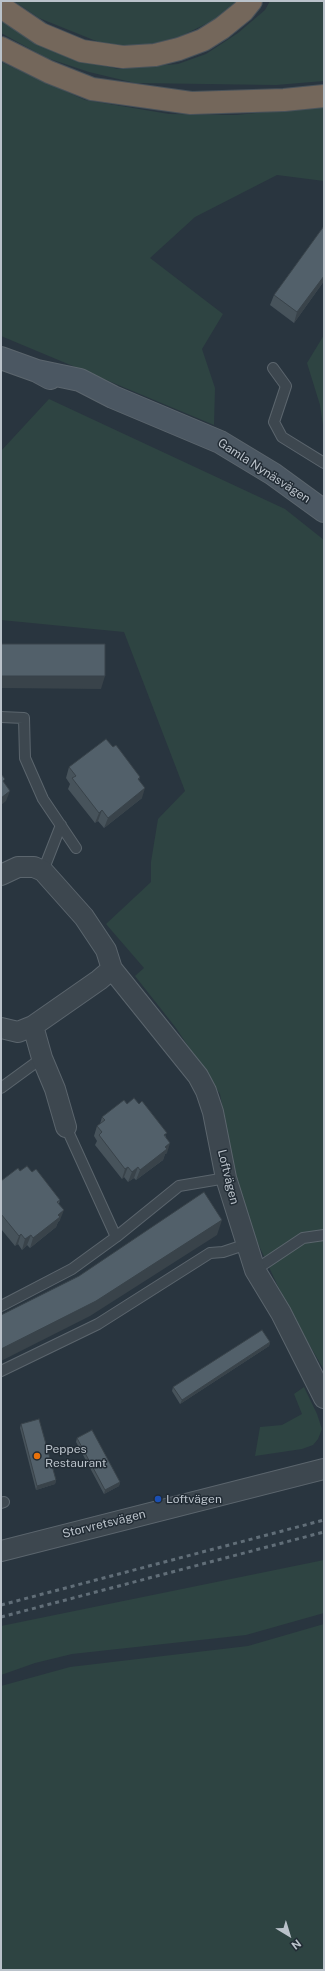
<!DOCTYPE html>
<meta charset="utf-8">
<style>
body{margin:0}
#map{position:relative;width:325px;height:1971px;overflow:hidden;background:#29353f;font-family:"Public Sans",sans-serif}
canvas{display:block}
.frame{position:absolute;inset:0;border:2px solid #bac2ca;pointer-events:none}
.north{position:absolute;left:269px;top:1915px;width:40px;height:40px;-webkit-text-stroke:3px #222c35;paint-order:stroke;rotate:142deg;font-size:11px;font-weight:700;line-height:16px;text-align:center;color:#bac2ca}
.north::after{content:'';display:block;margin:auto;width:14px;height:18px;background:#bac2ca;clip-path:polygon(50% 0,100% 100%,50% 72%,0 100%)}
</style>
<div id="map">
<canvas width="325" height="1971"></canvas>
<div class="frame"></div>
<div class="north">N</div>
</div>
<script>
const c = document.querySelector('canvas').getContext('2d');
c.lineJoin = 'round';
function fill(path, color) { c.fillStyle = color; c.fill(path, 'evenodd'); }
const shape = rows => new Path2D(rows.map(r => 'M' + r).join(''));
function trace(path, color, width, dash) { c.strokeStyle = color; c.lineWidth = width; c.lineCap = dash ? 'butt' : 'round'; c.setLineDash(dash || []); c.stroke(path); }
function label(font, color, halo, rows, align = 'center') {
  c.font = font + ' "Public Sans",sans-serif'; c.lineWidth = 3; c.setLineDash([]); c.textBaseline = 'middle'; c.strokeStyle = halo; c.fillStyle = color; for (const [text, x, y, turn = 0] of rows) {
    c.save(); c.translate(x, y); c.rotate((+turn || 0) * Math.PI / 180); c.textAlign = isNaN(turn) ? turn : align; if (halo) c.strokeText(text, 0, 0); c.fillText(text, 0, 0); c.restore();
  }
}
fill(shape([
 [14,1,237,1,216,19,181,36,143,46,106,45,39,18],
 [270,1,324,1,324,81,276,85,135,83,89,72,47,58,1,33,1,20,12,27,84,61,118,69,178,64,206,54,238,33,265,10],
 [1,62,85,100,169,114,236,115,324,106,324,181,277,175,195,217,150,258,223,314,202,349,215,388,214,425,1,336],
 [324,335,324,432,320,405,307,363],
 [49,399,285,509,324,540,324,1370,289,1310,247,1220,230,1150,220,1094,176,1028,135,976,144,968,106,924,151,882,151,862,158,819,185,791,124,632,1,620,1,451],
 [304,1387,317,1414,322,1429,318,1439,313,1445,302,1449,255,1456,260,1427,282,1425,302,1414,294,1394],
 [324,1560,324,1613,246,1635,72,1654,35,1663,1,1675,1,1626],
 [324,1624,324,1970,1,1970,1,1686,70,1667,248,1646]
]), '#2e4442');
const lane = shape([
 [273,368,286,386,274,422,282,437,324,463],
 [1,717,24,718,25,758,43,799,76,848],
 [43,871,61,825],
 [1,1088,42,1058],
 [116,1237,179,1186,226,1178],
 [255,1270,303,1238,324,1235],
 [1,1306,72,1269,116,1237,66,1127],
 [1,1371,98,1324,210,1253,223,1252,247,1244],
 [1,1503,4,1502]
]);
const street = shape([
 [1,875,18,867,34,867,43,871,84,917,106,950,112,969],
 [1,1028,18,1032,33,1026],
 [66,1127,55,1089,42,1058,33,1026,99,980,112,969,198,1076,206,1091,213,1112,226,1178,255,1270,281,1313,324,1398],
 [1,1551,324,1469]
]);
const secondary = shape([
 [1,358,37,371,50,378],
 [37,371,80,380,113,397,220,442,273,474,324,511]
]);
const highway = shape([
 [1,7,41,34,82,51,123,57,155,55,179,49,203,40,222,28,243,11,251,1],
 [1,48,49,72,92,89,191,103,284,100,324,96]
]);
trace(lane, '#5b656d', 12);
trace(street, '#5b656d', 22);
trace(secondary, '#5b656d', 24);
trace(highway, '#48525a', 24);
trace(lane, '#3d474f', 10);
trace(street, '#3d474f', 20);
trace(secondary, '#4b5762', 22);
trace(highway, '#74675b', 22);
trace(shape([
 [1,1605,324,1520],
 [1,1617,324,1532]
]), '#616e78', 3, [4, 4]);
fill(shape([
 [324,226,324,281,294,323,270,305,274,295],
 [113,747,140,777,139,780,142,798,104,828,98,821,95,823,68,789,70,784,66,778,69,767],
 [127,1104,166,1136,167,1153,165,1154,163,1160,136,1180,134,1178,128,1182,124,1177,122,1179,95,1145,97,1141,94,1136,97,1126,100,1124,102,1117],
 [20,1171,32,1172,60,1200,59,1204,60,1220,58,1222,56,1227,30,1248,27,1245,22,1250,18,1244,15,1246,1,1229,1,1181],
 [270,1342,269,1346,180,1404,172,1391,173,1387],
 [21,1424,56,1480,55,1484,36,1490,20,1428],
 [77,1438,120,1482,119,1486,104,1494,76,1442]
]), '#47535b');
fill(shape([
 [324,276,324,281,294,323,297,312],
 [1,676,105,676,101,689,1,688],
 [145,788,142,798,104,828,108,818],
 [10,791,6,801,1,805,1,798],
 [102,810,98,821,95,823,99,813],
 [170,1143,167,1153,165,1154,163,1160,136,1180,140,1170,165,1147],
 [128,1167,124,1177,122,1179,125,1169],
 [138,1167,134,1178,128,1182,132,1172],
 [64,1210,60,1220,58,1222,56,1227,30,1248,33,1238,58,1215],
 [222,1220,217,1235,90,1316,1,1361,1,1349],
 [21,1234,18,1244,15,1246,19,1236],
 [31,1235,27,1245,22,1250,25,1239],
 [270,1342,269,1346,180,1404,182,1400],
 [56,1480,55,1484,36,1490,37,1486],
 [120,1482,119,1486,104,1494,105,1490]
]), '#39434a');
const building = shape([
 [324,226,324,276,297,312,274,295,324,226],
 [1,644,105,644,105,676,1,676,1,644],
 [106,739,113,747,116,745,140,777,138,779,145,788,108,818,102,810,99,813,72,778,76,776,69,767,106,739],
 [1,774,5,779,3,781,10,791,1,798,1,774],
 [134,1098,139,1104,142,1101,167,1133,164,1135,170,1143,165,1147,167,1149,140,1170,138,1167,132,1172,128,1167,125,1169,99,1135,102,1132,97,1126,105,1120,102,1117,124,1100,127,1104,134,1098],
 [27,1166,32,1172,36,1169,60,1200,57,1202,64,1210,58,1215,60,1217,33,1238,31,1235,25,1239,21,1234,19,1236,1,1214,1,1181,18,1168,20,1171,27,1166],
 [204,1192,222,1220,96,1301,1,1349,1,1315,79,1276,204,1192],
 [262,1330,270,1342,182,1400,173,1387,262,1330],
 [39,1419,56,1480,37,1486,21,1424,39,1419],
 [92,1430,120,1482,105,1490,77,1438,92,1430]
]);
fill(building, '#52606a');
trace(building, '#39434a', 1);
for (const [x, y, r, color] of [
 [37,1456,4,"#e8710a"],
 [158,1499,4,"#1a4fb4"]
]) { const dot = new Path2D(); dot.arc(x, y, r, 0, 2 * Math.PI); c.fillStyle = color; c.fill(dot); trace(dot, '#222c35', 1.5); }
label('12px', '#bac2ca', '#222c35', [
 ["Gamla Nynäsvägen",264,471,33],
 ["Loftvägen",228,1177,76],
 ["Storvretsvägen",104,1524,-14]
]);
label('12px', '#bac2ca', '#222c35', [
 ["Peppes",45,1449],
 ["Restaurant",45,1463],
 ["Loftvägen",166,1499]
], 'left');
</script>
